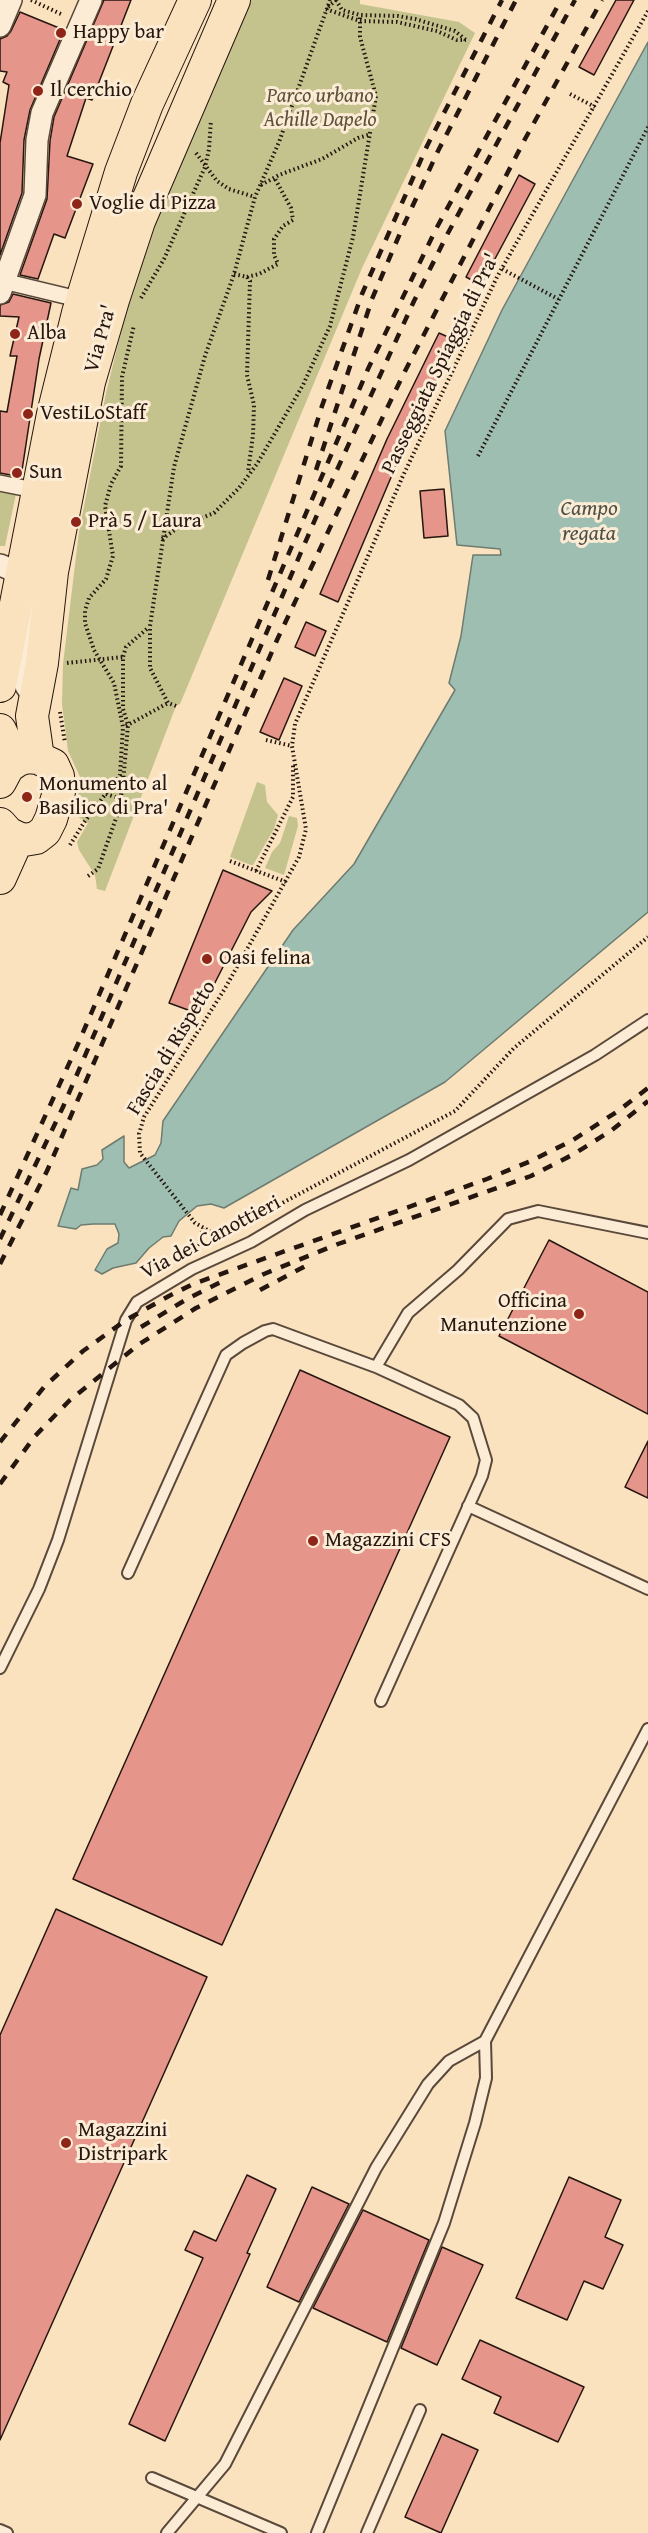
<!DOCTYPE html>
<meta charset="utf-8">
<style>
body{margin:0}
canvas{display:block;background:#fae2be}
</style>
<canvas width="648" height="2533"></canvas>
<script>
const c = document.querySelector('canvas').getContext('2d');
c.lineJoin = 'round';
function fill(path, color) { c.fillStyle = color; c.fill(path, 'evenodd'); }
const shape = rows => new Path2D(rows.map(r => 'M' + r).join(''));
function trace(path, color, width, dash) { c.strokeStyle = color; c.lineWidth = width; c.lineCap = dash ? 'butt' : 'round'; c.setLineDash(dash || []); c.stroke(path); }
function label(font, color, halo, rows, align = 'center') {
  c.font = font + ' "Gentium Book Plus",serif'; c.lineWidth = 6; c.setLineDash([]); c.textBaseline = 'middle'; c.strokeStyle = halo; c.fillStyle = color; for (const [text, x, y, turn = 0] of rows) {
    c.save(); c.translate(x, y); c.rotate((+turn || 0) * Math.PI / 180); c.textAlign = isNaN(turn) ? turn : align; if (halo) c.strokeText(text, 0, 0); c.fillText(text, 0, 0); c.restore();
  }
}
fill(shape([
 [250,0,360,0,360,4,459,22,475,33,362,268,180,704,176,706,105,891,97,889,95,875,79,850,77,842,88,823,75,815,81,779,68,751,62,704,63,664,79,532,106,393,128,304,161,197],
 [0,489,16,494,5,546,0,546],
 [257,782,265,785,267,802,278,815,274,829,253,865,251,865,230,857],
 [289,816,297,818,298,826,284,875,265,868,272,852,280,843]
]), '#c4c28d');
const water = shape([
 [648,42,648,912,445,1082,224,1208,211,1204,197,1206,179,1221,171,1236,163,1237,149,1248,136,1263,113,1268,102,1274,95,1270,107,1249,118,1243,119,1234,115,1224,93,1224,81,1225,76,1229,58,1226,71,1188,78,1190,82,1169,97,1165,103,1159,102,1150,124,1136,124,1162,129,1168,155,1155,161,1143,163,1121,293,930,354,864,455,690,449,683,461,636,473,555,501,555,500,549,457,545,445,431,502,310,648,42]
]);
fill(water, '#9ebeb1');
trace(water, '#6e7b70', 1.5);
const building = shape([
 [104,0,131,0,92,100,86,98,67,156,93,164,65,238,54,234,38,279,20,275,47,199,50,141,54,117,104,0],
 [616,0,634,0,594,75,579,67,616,0],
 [20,12,64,30,30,110,24,140,22,193,0,255,0,143,9,85,3,82,7,72,0,71,0,39,7,36,11,31,20,12],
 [519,175,535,184,481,285,466,277,519,175],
 [13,294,51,303,39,359,21,477,0,473,0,411,7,412,17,356,10,356,19,317,0,316,0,305,9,302,13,294],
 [439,333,455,340,415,424,415,421,338,602,320,594,387,439,439,333],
 [444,489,448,536,424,538,420,491,444,489],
 [306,622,326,631,315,656,295,647,306,622],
 [284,678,302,686,279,740,260,732,284,678],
 [223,870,272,891,251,912,199,1014,169,1003,223,870],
 [549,1240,648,1292,648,1414,499,1336,549,1240],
 [300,1370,450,1437,222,1945,73,1879,300,1370],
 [648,1441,648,1498,625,1487,648,1441],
 [56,1909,207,1977,0,2440,0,2035,56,1909],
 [247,2175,276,2189,247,2253,250,2254,165,2441,129,2424,203,2258,185,2250,194,2231,216,2241,247,2175],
 [569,2177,621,2200,605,2237,623,2245,603,2289,584,2281,567,2320,516,2298,569,2177],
 [312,2187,349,2204,299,2302,267,2287,312,2187],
 [363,2210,429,2240,387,2342,313,2308,363,2210],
 [442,2247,483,2265,437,2365,401,2348,442,2247],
 [480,2340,584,2387,558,2442,494,2413,501,2397,462,2379,480,2340],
 [442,2434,478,2450,441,2533,405,2517,442,2434]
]);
fill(building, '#e6958b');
trace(building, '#25160f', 1.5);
const service = shape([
 [376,1367,408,1313,458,1270,508,1219,538,1211,648,1233],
 [468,1506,648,1589],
 [128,1573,226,1355,243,1343,265,1331,273,1329,376,1367,459,1405,473,1418,486,1460,482,1476,381,1701],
 [0,1668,39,1589,58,1540,126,1320,137,1302,192,1269,251,1242,305,1210,409,1160,595,1055,648,1020],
 [152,2478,281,2533],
 [0,2530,7,2533],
 [167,2533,225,2464,376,2168,428,2084,449,2061,485,2041],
 [317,2533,444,2223,475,2123,486,2078,485,2041,648,1729],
 [367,2533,420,2410]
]);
const pedestrian = shape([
 [3,281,82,300],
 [0,483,39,491]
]);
const minor = shape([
 [0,26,11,0],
 [0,293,35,195,37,140,42,113,91,0],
 [0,565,10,569,20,579,29,607,31,614,24,677,26,686,33,696]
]);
const primary = shape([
 [0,686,53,414,78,313,121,172,147,104,195,0],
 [0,730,15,762],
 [38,758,32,716,42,663,52,572,89,382,113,300,139,221,234,0],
 [0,782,8,767,18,760,27,757,38,758,53,765,58,776,59,792,51,819,45,831,36,838,24,840,18,838,8,833,0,824],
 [0,878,18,838]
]);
trace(service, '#5a493b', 14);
trace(pedestrian, '#5a493b', 18);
trace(minor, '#5a493b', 24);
trace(primary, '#25160f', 34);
trace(shape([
 [31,0,63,15],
 [336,0,326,9,360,21,397,22,437,31,457,40,466,40],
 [336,0,342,10,360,15,398,16,415,19,455,31,466,40],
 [648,11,497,277,402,478,295,724,292,746,306,829,299,857,224,990,144,1117,139,1134,140,1153,195,1223,215,1234,239,1226,455,1111,514,1048,648,937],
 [570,94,595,107],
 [196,153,217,181,229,189,255,197],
 [261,185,279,175,322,159,358,138,368,135],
 [502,269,558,299],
 [234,274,247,277,250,281,247,375,254,405,253,435,248,472],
 [247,277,259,274,278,264,274,255,274,239,283,226,293,220,291,208,274,177],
 [141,298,164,259,205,167,209,149,211,120],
 [478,456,648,127],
 [162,539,179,527,214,513,239,488,257,464,303,385,330,326,353,237,376,96,360,37,360,15],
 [67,663,123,657],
 [176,706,168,703,150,668,150,626,174,467,205,356,234,274,255,197,279,142,330,0],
 [60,712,65,743],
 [126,726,168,703],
 [266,740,292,746],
 [106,794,121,799],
 [70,845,85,821,120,775,123,727,114,683,94,650,85,623,85,611,89,598,106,579,113,556,105,506,111,484,121,466,122,377,134,325],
 [230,861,286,882],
 [256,871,293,797,293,764],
 [88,876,98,869,119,810,123,783,128,725,123,709,123,657,126,647,149,627],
 [197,1250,203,1228]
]), '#25160f', 4, [1.5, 3]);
trace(service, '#fcecd5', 10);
trace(pedestrian, '#fcecd5', 15);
trace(minor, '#fcecd5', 21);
trace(primary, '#fae2be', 32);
trace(shape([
 [316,470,372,299,401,231,438,151,516,0],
 [268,580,322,406,362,294,427,146,502,0],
 [0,1215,78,1044,368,369,436,229,561,0],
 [0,1239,63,1107,326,494,414,301,448,233,575,0],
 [0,1264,47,1171,277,640,353,479,403,375,525,139,602,0],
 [260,1290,313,1262],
 [141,1327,187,1299,225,1280],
 [0,1442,44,1387,83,1351,126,1320,169,1296,193,1284,487,1179,531,1161,573,1140,618,1111,648,1088],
 [0,1484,35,1436,69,1401,138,1345,196,1308,264,1274,338,1244,531,1176,574,1154,612,1130,648,1101]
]), '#25160f', 4.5, [10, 10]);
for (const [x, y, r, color] of [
 [61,33,6,"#8f2418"],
 [38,91,6,"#8f2418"],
 [77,204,6,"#8f2418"],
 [15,334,6,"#8f2418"],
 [28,414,6,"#8f2418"],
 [17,473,6,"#8f2418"],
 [76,522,6,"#8f2418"],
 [27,797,6,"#8f2418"],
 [207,959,6,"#8f2418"],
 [579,1314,6,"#8f2418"],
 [313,1541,6,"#8f2418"],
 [66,2143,6,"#8f2418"]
]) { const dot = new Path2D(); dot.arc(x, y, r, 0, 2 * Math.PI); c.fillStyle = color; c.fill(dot); trace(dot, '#fcecd5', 2); }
label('21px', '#25160f', '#fcecd5', [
 ["Happy bar",73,33],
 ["Il cerchio",50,91],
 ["Voglie di Pizza",89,204],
 ["Alba",27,334],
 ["VestiLoStaff",40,414],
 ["Sun",29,473],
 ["Prà 5 / Laura",88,522],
 ["Monumento al",39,785],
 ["Basilico di Pra'",39,809],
 ["Oasi felina",219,959],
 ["Officina",567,1302,"right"],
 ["Manutenzione",567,1326,"right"],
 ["Magazzini CFS",325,1541],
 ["Magazzini",78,2131],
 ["Distripark",78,2155]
], 'left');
label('italic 21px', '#5d523b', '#fcecd5', [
 ["Parco urbano",320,97],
 ["Achille Dapelo",320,121]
]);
label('21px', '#25160f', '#fcecd5', [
 ["Via Pra'",101,339,-74],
 ["Passeggiata Spiaggia di Pra'",441,364,-64],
 ["Fascia di Rispetto",172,1048,-59],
 ["Via dei Canottieri",211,1238,-28]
]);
label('italic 22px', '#4f5148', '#fcecd5', [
 ["Campo",589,509],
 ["regata",589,534]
]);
</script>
